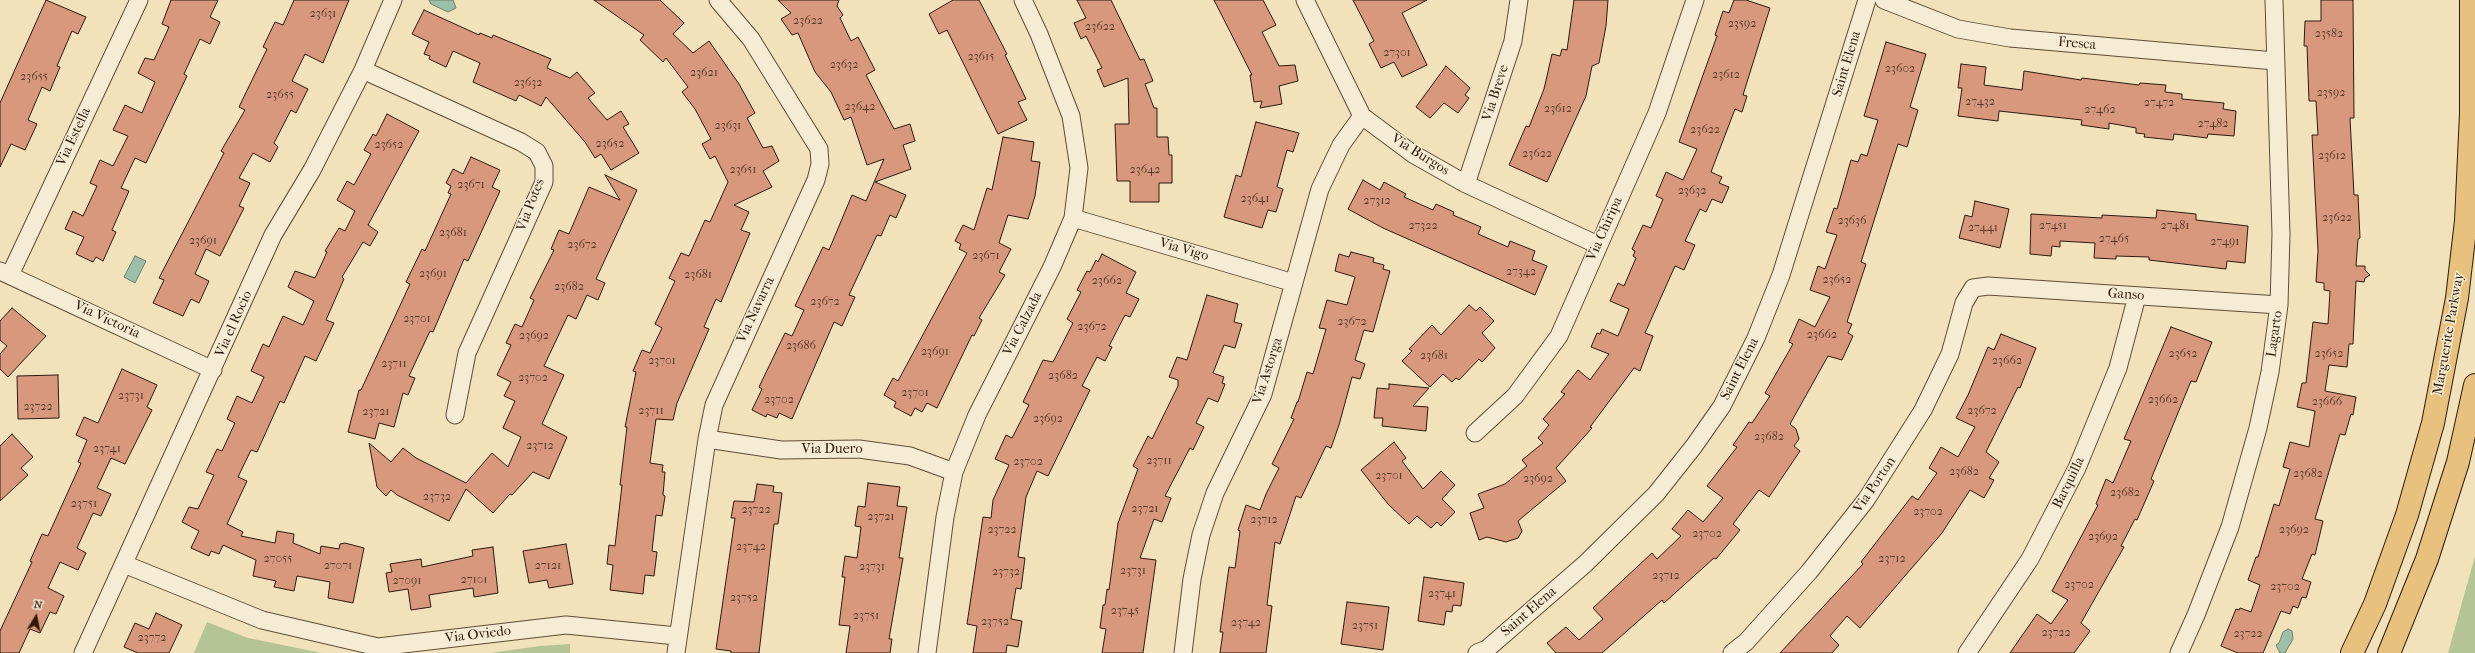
<!DOCTYPE html>
<style>
body{margin:0}
#map{position:relative;width:2475px;height:653px;overflow:hidden;background:#f1e2bb;font-family:"IM FELL French Canon",serif}
canvas{display:block}
.north{position:absolute;left:16px;top:597px;width:40px;height:40px;-webkit-text-stroke:3px #f6ecd3;paint-order:stroke;rotate:10deg;font-size:11px;font-weight:700;line-height:16px;text-align:center;color:#2e1a0a}
.north::after{content:'';display:block;margin:auto;width:14px;height:18px;background:#2e1a0a;clip-path:polygon(50% 0,100% 100%,50% 72%,0 100%)}
</style>
<div id="map">
<canvas width="2475" height="653"></canvas>
<div class="north">N</div>
</div>
<script>
const c = document.querySelector('canvas').getContext('2d');
c.lineJoin = 'round';
function fill(path, color) { c.fillStyle = color; c.fill(path, 'evenodd'); }
const shape = rows => new Path2D(rows.map(r => 'M' + r).join(''));
function trace(path, color, width, dash) { c.strokeStyle = color; c.lineWidth = width; c.lineCap = dash ? 'butt' : 'round'; c.setLineDash(dash || []); c.stroke(path); }
function label(font, color, halo, rows, align = 'center') {
  c.font = font + ' "IM FELL French Canon",serif'; c.lineWidth = 3; c.setLineDash([]); c.textBaseline = 'middle'; c.strokeStyle = halo; c.fillStyle = color; for (const [text, x, y, turn = 0] of rows) {
    c.save(); c.translate(x, y); c.rotate((+turn || 0) * Math.PI / 180); c.textAlign = isNaN(turn) ? turn : align; if (halo) c.strokeText(text, 0, 0); c.fillText(text, 0, 0); c.restore();
  }
}
fill(shape([
 [2475,556,2475,653,2448,653],
 [207,622,248,638,322,653,194,653],
 [570,644,570,653,490,653,540,646]
]), '#b4c495');
const water = shape([
 [429,0,453,0,456,8,448,12,431,4,429,0],
 [135,256,146,261,135,283,124,277,135,256],
 [2288,629,2292,631,2293,639,2285,653,2280,653,2276,645,2279,643,2283,632,2288,629]
]);
fill(water, '#9cbfaa');
trace(water, '#707d6a', 1);
const building = shape([
 [46,0,86,17,78,34,72,31,57,66,60,67,50,91,42,87,28,120,37,124,25,150,11,144,0,167,0,103,46,0],
 [171,0,218,0,210,17,220,22,210,44,200,39,184,74,187,76,146,163,135,158,121,188,129,191,112,230,116,232,103,261,96,257,93,262,76,254,84,237,65,229,73,211,83,216,97,186,90,183,100,160,113,166,128,136,113,130,125,105,142,113,155,82,138,73,145,58,154,60,169,27,162,24,171,0],
 [294,0,349,0,323,63,305,54,292,81,308,89,296,113,291,110,274,143,278,147,270,162,253,153,239,178,250,183,239,206,244,208,220,256,206,249,195,274,209,281,199,303,191,299,183,316,153,303,164,280,159,278,224,153,221,151,245,110,239,107,267,49,263,47,275,22,283,25,294,0],
 [594,0,660,0,684,23,673,34,693,53,709,41,739,84,755,113,747,118,763,148,772,146,779,161,763,171,772,187,734,205,749,212,741,230,750,233,721,302,716,299,704,327,709,329,677,403,673,420,656,419,650,463,663,465,662,472,665,472,663,495,665,496,662,516,656,515,652,551,657,552,654,576,645,575,643,594,610,590,613,565,607,564,609,545,615,546,622,485,620,485,627,427,625,427,636,372,633,371,642,350,650,353,662,328,655,324,675,281,669,278,681,253,689,256,705,220,710,222,728,182,715,156,710,159,702,144,711,139,695,109,682,92,688,87,666,58,663,62,640,40,644,35,594,0],
 [778,0,839,0,837,6,843,15,840,18,851,41,858,37,875,70,866,75,894,129,910,124,915,141,903,145,911,169,875,182,906,195,896,218,890,215,881,236,877,235,849,295,855,297,842,326,834,322,792,419,779,413,777,418,767,414,766,417,752,410,762,389,759,387,785,333,792,336,804,310,795,306,823,247,829,250,852,195,866,201,884,159,867,165,851,117,844,120,831,92,815,72,798,33,792,35,781,19,791,13,778,0],
 [953,0,979,0,1007,54,1005,55,1026,99,1018,102,1027,120,998,134,947,30,939,34,929,14,953,0],
 [1077,0,1111,0,1140,60,1144,59,1153,81,1145,84,1154,108,1157,108,1157,137,1168,137,1169,155,1172,155,1172,183,1159,183,1159,202,1130,202,1130,181,1117,181,1115,124,1129,124,1128,78,1104,87,1097,70,1102,68,1086,36,1081,39,1074,23,1086,18,1077,0],
 [1214,0,1263,0,1276,25,1262,32,1279,66,1295,65,1298,81,1279,86,1282,104,1260,108,1262,101,1254,102,1250,75,1252,75,1214,0],
 [1353,0,1427,0,1402,13,1427,65,1402,77,1394,62,1381,68,1369,44,1374,41,1353,0],
 [1574,0,1608,0,1606,26,1599,63,1592,66,1586,96,1547,182,1509,165,1526,126,1529,127,1544,89,1552,54,1560,56,1562,49,1567,50,1574,0],
 [1734,0,1746,0,1770,8,1743,95,1747,96,1742,112,1735,109,1711,172,1722,177,1719,183,1729,187,1722,203,1712,199,1706,212,1700,209,1685,241,1695,245,1684,270,1675,266,1645,333,1653,336,1640,371,1634,368,1590,427,1592,428,1556,468,1566,481,1518,521,1522,531,1518,538,1506,542,1487,537,1479,540,1470,513,1484,508,1478,494,1505,484,1527,466,1522,460,1543,443,1538,438,1549,425,1543,419,1565,394,1561,392,1578,370,1590,380,1609,354,1591,347,1597,333,1600,334,1602,329,1618,336,1629,309,1610,301,1618,283,1624,286,1636,258,1633,256,1635,251,1632,249,1643,225,1651,228,1663,199,1656,196,1666,172,1683,180,1697,149,1679,142,1717,36,1715,35,1723,11,1729,13,1734,0],
 [2321,0,2353,0,2354,118,2350,118,2354,195,2358,195,2360,238,2358,239,2356,266,2365,266,2365,270,2370,275,2365,278,2364,282,2356,281,2353,344,2349,344,2347,367,2329,365,2325,391,2356,397,2353,415,2351,414,2345,435,2340,434,2315,519,2323,521,2315,555,2312,554,2302,579,2311,582,2306,598,2302,597,2298,608,2293,606,2290,614,2281,611,2263,653,2238,653,2221,646,2236,609,2239,610,2240,608,2251,612,2260,585,2248,580,2256,557,2258,557,2274,504,2279,506,2290,469,2283,467,2290,442,2309,447,2315,411,2297,407,2302,383,2306,383,2313,322,2328,324,2330,291,2324,290,2324,283,2316,282,2318,251,2312,135,2318,135,2316,101,2309,101,2307,46,2304,46,2305,21,2321,21,2321,0],
 [424,10,479,35,480,33,492,38,493,35,551,59,547,68,570,78,577,72,595,93,588,98,607,120,621,111,629,124,623,127,639,153,611,170,601,154,595,158,585,142,546,97,541,106,519,95,516,101,473,82,480,63,453,51,446,67,429,59,430,56,424,54,429,42,412,34,424,10],
 [1886,42,1926,54,1910,107,1918,110,1907,147,1898,144,1861,262,1866,264,1847,322,1852,324,1848,333,1853,336,1842,360,1828,356,1790,424,1796,429,1799,439,1794,446,1800,451,1769,497,1759,490,1733,524,1740,530,1716,559,1714,558,1664,603,1662,600,1602,653,1556,653,1547,643,1566,627,1579,640,1603,619,1593,608,1652,553,1657,559,1681,536,1672,529,1688,510,1703,522,1723,498,1707,486,1737,447,1733,445,1749,422,1752,423,1770,396,1765,393,1793,344,1789,342,1799,319,1815,327,1830,297,1810,290,1818,266,1825,269,1837,235,1826,232,1834,208,1837,209,1851,160,1858,162,1861,154,1867,156,1878,120,1864,116,1886,42],
 [1961,64,1986,67,1984,85,2022,90,2024,71,2081,80,2082,78,2139,85,2140,83,2166,85,2165,92,2182,94,2182,99,2224,103,2223,109,2236,111,2234,136,2208,134,2207,138,2174,134,2173,140,2144,137,2145,134,2136,133,2136,128,2109,123,2109,129,2081,125,2082,120,1999,111,1998,121,1958,116,1962,88,1958,88,1961,64],
 [1446,66,1470,88,1465,95,1469,98,1458,113,1444,103,1430,118,1416,107,1446,66],
 [387,114,419,131,368,225,378,232,370,246,363,242,342,277,344,279,326,320,334,323,316,361,305,356,284,403,280,401,257,452,251,450,238,477,247,481,227,524,243,532,241,536,275,543,277,531,294,534,293,543,320,554,321,546,339,549,340,544,345,543,364,548,353,603,328,598,330,582,297,576,294,591,274,587,276,581,253,576,256,560,223,545,219,554,211,551,209,556,191,548,199,531,182,522,189,507,198,509,214,475,206,472,217,449,222,451,235,423,227,419,237,396,252,403,264,377,251,371,263,344,269,347,283,316,303,325,314,301,288,287,295,271,315,278,327,252,325,251,339,228,345,231,355,211,337,200,347,181,354,185,371,154,364,150,373,134,376,136,387,114],
 [1256,122,1299,133,1293,152,1287,150,1277,187,1283,189,1276,212,1268,210,1262,228,1224,217,1236,175,1241,177,1256,122],
 [1003,137,1034,142,1031,161,1040,162,1035,196,1028,219,1008,215,999,243,1011,249,999,272,1005,275,979,318,982,320,974,336,972,335,937,408,927,403,922,412,915,408,911,416,894,407,896,402,884,395,893,378,898,381,967,253,959,249,961,244,955,241,963,225,974,230,987,188,992,190,1003,137],
 [471,157,500,170,492,187,500,191,468,261,464,259,433,332,430,331,409,376,415,378,408,395,403,393,394,427,379,423,375,439,348,432,359,390,361,390,410,284,406,282,422,249,425,251,451,194,448,193,451,186,446,183,453,169,463,174,471,157],
 [605,175,637,190,596,279,605,283,598,300,587,295,576,319,568,315,544,366,564,375,542,424,567,437,549,479,533,472,512,495,510,494,493,513,466,489,449,521,397,495,391,490,386,496,377,487,369,443,391,462,403,448,416,458,466,483,492,453,508,467,521,437,503,428,515,401,504,396,511,382,497,375,511,345,506,343,515,324,522,327,534,300,530,298,554,250,551,249,559,230,569,234,589,187,620,200,605,175],
 [1363,180,1380,190,1384,182,1406,194,1404,197,1433,210,1436,204,1454,212,1453,215,1481,227,1478,234,1508,247,1510,241,1535,251,1532,260,1547,266,1535,295,1383,228,1348,209,1363,180],
 [1975,201,2009,209,2000,248,1959,238,1965,215,1972,217,1975,201],
 [2157,210,2196,214,2196,220,2248,226,2245,263,2227,261,2226,269,2149,260,2149,257,2116,256,2116,259,2094,258,2095,243,2060,241,2060,247,2052,246,2051,256,2030,254,2031,214,2102,218,2102,215,2156,218,2157,210],
 [1351,252,1374,258,1373,262,1384,265,1383,269,1390,271,1373,332,1364,330,1355,360,1365,364,1360,379,1352,377,1339,425,1331,448,1326,446,1301,498,1296,496,1280,544,1275,542,1267,605,1272,606,1266,653,1220,653,1223,632,1220,632,1229,567,1235,568,1240,531,1238,530,1246,505,1260,510,1266,494,1279,468,1272,464,1294,419,1291,418,1297,402,1298,402,1307,372,1313,374,1326,329,1319,328,1327,300,1347,305,1355,277,1335,271,1339,254,1349,257,1351,252],
 [1102,254,1136,272,1126,293,1139,299,1130,317,1125,315,1109,346,1112,347,1105,361,1097,357,1082,386,1090,390,1048,476,1037,471,1026,497,1018,557,1025,558,1021,589,1016,588,1011,619,1022,621,1018,647,1007,645,1006,653,973,653,977,626,967,624,983,517,991,518,993,500,1009,465,995,459,1006,435,1012,438,1029,405,1023,402,1043,360,1053,362,1073,323,1067,319,1081,292,1077,290,1087,271,1090,272,1096,260,1098,262,1102,254],
 [1207,295,1238,304,1234,322,1242,324,1235,348,1224,345,1213,373,1224,377,1222,383,1225,384,1218,402,1208,398,1196,423,1204,427,1193,450,1190,448,1165,496,1171,498,1162,522,1154,519,1140,558,1156,560,1143,653,1102,653,1106,629,1100,628,1103,605,1105,605,1107,589,1109,590,1118,523,1138,469,1133,466,1148,436,1152,439,1178,386,1178,380,1169,377,1177,357,1187,360,1207,295],
 [1469,305,1476,311,1480,307,1494,321,1482,333,1495,348,1482,362,1479,359,1459,380,1456,378,1452,382,1443,374,1430,387,1402,361,1412,351,1409,349,1432,325,1441,335,1469,305],
 [12,308,46,336,8,377,0,369,0,354,7,346,0,340,0,321,12,308],
 [2171,327,2212,342,2196,382,2191,381,2151,479,2154,481,2137,520,2135,519,2121,546,2124,547,2081,623,2090,631,2074,653,2010,653,2037,614,2051,624,2068,600,2052,591,2098,505,2096,504,2106,479,2113,483,2131,441,2124,439,2171,327],
 [2001,334,2036,348,2020,388,2018,387,1986,452,1999,462,1989,478,1994,480,1984,498,1970,490,1942,533,1860,628,1847,616,1830,636,1839,645,1832,653,1780,653,1863,564,1861,562,1912,496,1918,500,1937,473,1929,468,1941,447,1958,457,1975,427,1956,418,1968,395,1988,347,1994,350,2001,334],
 [122,369,157,385,147,407,152,410,125,464,111,458,97,488,111,494,101,516,93,513,77,548,86,553,78,570,60,562,48,588,64,596,56,614,50,612,40,633,30,629,19,653,0,653,0,631,32,562,30,561,42,534,48,536,81,463,78,462,87,440,76,435,84,417,98,423,122,369],
 [58,375,59,418,18,419,17,376,58,375],
 [1389,384,1429,388,1413,406,1428,407,1426,431,1382,426,1383,418,1374,418,1377,388,1389,389,1389,384],
 [12,434,33,457,21,468,28,475,0,501,0,446,12,434],
 [1394,442,1406,458,1402,461,1423,489,1441,471,1455,485,1442,499,1455,512,1441,526,1437,522,1431,528,1417,516,1409,524,1388,504,1361,470,1394,442],
 [868,483,900,487,897,506,907,507,899,558,903,558,889,639,892,639,890,653,846,653,850,626,839,625,845,577,842,577,845,556,857,558,861,527,855,526,858,506,865,507,868,483],
 [757,484,774,486,773,492,782,493,778,524,774,524,759,653,731,653,731,651,716,649,735,518,731,518,734,501,754,502,757,484],
 [566,544,573,584,549,588,547,580,529,583,523,551,566,544],
 [493,547,498,593,474,597,473,588,429,595,431,607,411,610,408,589,389,592,386,573,392,572,390,564,421,559,422,567,473,556,472,550,493,547],
 [1424,577,1464,583,1461,606,1453,605,1452,612,1446,611,1444,625,1418,621,1424,577],
 [1347,602,1389,607,1383,650,1341,644,1347,602],
 [156,613,182,625,169,653,138,653,124,647,135,623,149,629,156,613]
]);
fill(building, '#d7987d');
trace(building, '#2e1a0a', 1);
const minor = shape([
 [1305,0,1362,116,1413,154,1466,184,1598,245],
 [1884,0,1958,29,2010,38,2275,61],
 [363,70,521,142,537,152,544,166,544,182,467,353,455,415],
 [1466,184,1513,41,1519,0],
 [1073,218,1294,283],
 [0,271,213,370],
 [10,275,139,0],
 [1475,433,1515,396,1559,336,1657,113,1695,0],
 [707,439,781,450,859,449,910,456,954,472],
 [124,564,262,620,378,647,566,625,677,636],
 [83,653,273,235,312,170,363,70,393,0],
 [676,653,707,439,714,405,816,180,820,164,819,149,751,39,718,0],
 [927,653,945,517,954,472,977,415,1052,267,1073,218,1079,168,1071,116,1039,34,1023,0],
 [1183,653,1192,579,1201,535,1215,493,1263,394,1320,189,1341,145,1362,116],
 [1477,653,1487,649,1585,564,1656,494,1694,446,1722,406,1756,338,1781,275,1867,0],
 [1732,653,1746,642,1809,572,1866,500,1923,410,1950,354,1964,303,1973,288,1988,286,2279,305],
 [1967,653,2030,559,2077,468,2118,368,2137,296],
 [2179,653,2196,615,2230,527,2258,428,2270,372,2279,305,2281,234,2274,0]
]);
const primary = shape([
 [2352,653,2375,604,2407,515,2433,423,2457,298,2466,221,2471,113,2471,0],
 [2389,653,2427,559,2458,462,2475,385]
]);
trace(minor, '#5f4c36', 19);
trace(primary, '#2e1a0a', 24);
trace(minor, '#f6ecd3', 17);
trace(primary, '#e8c17e', 22);
label('12px', '#583a27', null, [
 ["23631",323,14],
 ["23622",808,21],
 ["23592",1742,24],
 ["23622",1100,27],
 ["23582",2329,34],
 ["27301",1397,53],
 ["23615",981,57],
 ["23632",844,65],
 ["23602",1900,69],
 ["23621",704,73],
 ["23612",1726,75],
 ["23655",34,77],
 ["23632",528,83],
 ["23592",2331,93],
 ["23655",280,95],
 ["27432",1980,102],
 ["27472",2159,103],
 ["23642",860,107],
 ["23612",1558,109],
 ["27462",2100,110],
 ["27482",2213,124],
 ["23631",728,126],
 ["23622",1705,130],
 ["23652",610,144],
 ["23652",389,145],
 ["23622",1537,154],
 ["23612",2332,156],
 ["23651",743,170],
 ["23642",1145,170],
 ["23671",471,185],
 ["23632",1692,191],
 ["23641",1255,199],
 ["27312",1377,201],
 ["23622",2337,218],
 ["23636",1852,221],
 ["27322",1423,226],
 ["27451",2053,226],
 ["27481",2175,226],
 ["27441",1983,228],
 ["23681",453,233],
 ["27465",2114,239],
 ["23691",203,241],
 ["27491",2225,242],
 ["23672",582,245],
 ["23671",986,256],
 ["27342",1521,272],
 ["23691",433,274],
 ["23681",698,275],
 ["23652",1837,280],
 ["23662",1107,281],
 ["23682",569,287],
 ["23672",825,302],
 ["23701",417,319],
 ["23672",1352,322],
 ["23672",1092,327],
 ["23662",1822,335],
 ["23692",534,336],
 ["23686",801,346],
 ["23691",935,352],
 ["23652",2183,354],
 ["23652",2329,354],
 ["23681",1434,356],
 ["23701",662,361],
 ["23662",2007,361],
 ["23711",394,364],
 ["23682",1063,376],
 ["23702",533,378],
 ["23701",915,393],
 ["23731",131,396],
 ["23702",779,400],
 ["23662",2163,400],
 ["23666",2327,402],
 ["23722",38,407],
 ["23711",651,411],
 ["23672",1982,411],
 ["23721",376,412],
 ["23692",1048,419],
 ["23682",1769,437],
 ["23712",540,446],
 ["23741",107,449],
 ["23711",1159,461],
 ["23702",1028,462],
 ["23682",1964,472],
 ["23682",2308,474],
 ["23701",1389,476],
 ["23692",1538,479],
 ["23682",2125,493],
 ["23732",437,497],
 ["23751",84,504],
 ["23721",1145,509],
 ["23722",756,510],
 ["23702",1928,512],
 ["23721",881,517],
 ["23712",1264,520],
 ["23722",1002,530],
 ["23692",2294,530],
 ["23702",1707,534],
 ["23692",2103,537],
 ["23742",751,547],
 ["27055",278,559],
 ["23712",1892,559],
 ["27071",338,566],
 ["27121",548,566],
 ["23731",872,567],
 ["23731",1133,571],
 ["23732",1006,572],
 ["23712",1666,576],
 ["27101",474,580],
 ["27091",407,581],
 ["23702",2079,585],
 ["23702",2285,587],
 ["23741",1442,594],
 ["23752",744,598],
 ["23745",1125,611],
 ["23751",866,616],
 ["23752",995,622],
 ["23742",1246,623],
 ["23751",1365,626],
 ["23722",2056,633],
 ["23722",2248,634],
 ["23772",152,638]
]);
label('14px', '#2e1a0a', '#f6ecd3', [
 ["Fresca",2077,44,5],
 ["Saint Elena",1847,64,-73],
 ["Via Breve",1496,93,-72],
 ["Via Estella",74,137,-65],
 ["Via Burgos",1420,155,32],
 ["Via Potes",531,205,-69],
 ["Via Chiripa",1605,229,-66],
 ["Via Vigo",1184,250,16],
 ["Ganso",2126,295,4],
 ["Via Navarra",756,310,-65],
 ["Via Victoria",107,320,25],
 ["Via el Rocio",234,324,-66],
 ["Via Calzada",1023,324,-63],
 ["Lagarto",2275,334,-82],
 ["Marguerite Parkway",2449,334,-80],
 ["Saint Elena",1740,369,-63],
 ["Via Astorga",1268,371,-72],
 ["Via Duero",832,450],
 ["Barquilla",2069,483,-64],
 ["Via Porton",1875,485,-56],
 ["Saint Elena",1529,612,-41],
 ["Via Oviedo",478,635,-7]
]);
</script>
